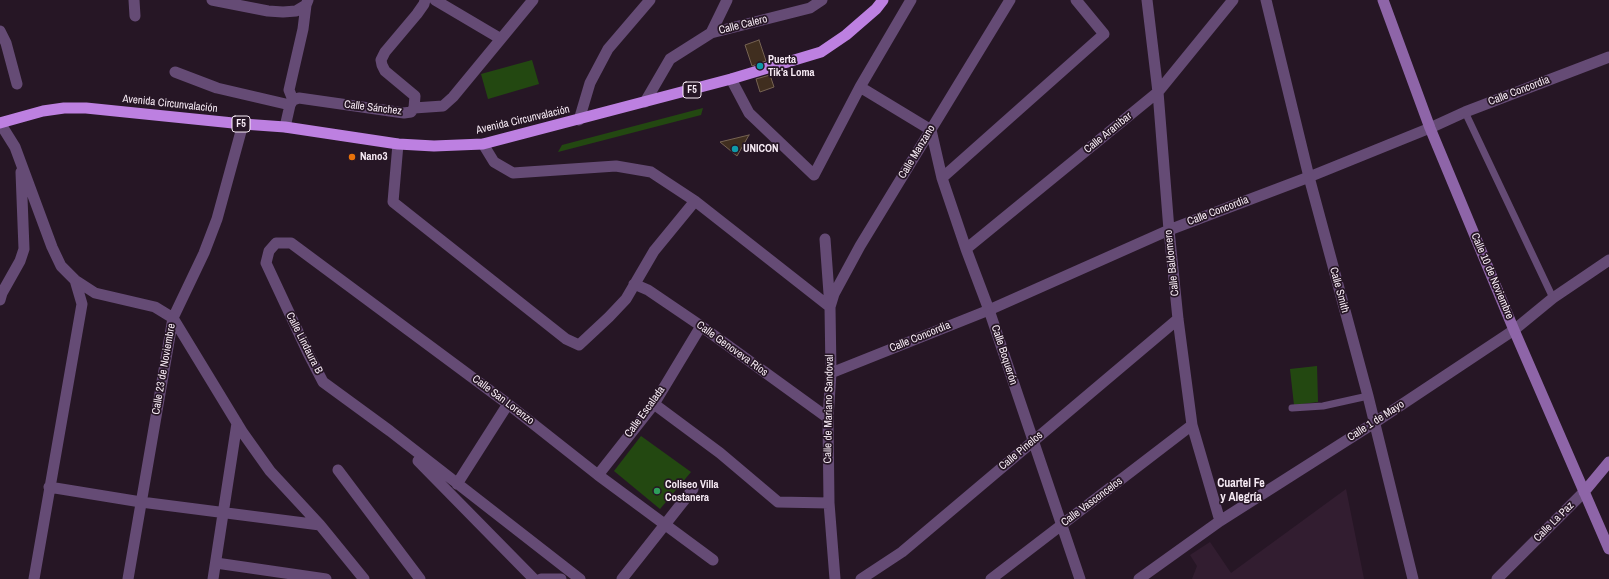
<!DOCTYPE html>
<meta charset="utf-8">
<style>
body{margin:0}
canvas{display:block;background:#261625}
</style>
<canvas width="1609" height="579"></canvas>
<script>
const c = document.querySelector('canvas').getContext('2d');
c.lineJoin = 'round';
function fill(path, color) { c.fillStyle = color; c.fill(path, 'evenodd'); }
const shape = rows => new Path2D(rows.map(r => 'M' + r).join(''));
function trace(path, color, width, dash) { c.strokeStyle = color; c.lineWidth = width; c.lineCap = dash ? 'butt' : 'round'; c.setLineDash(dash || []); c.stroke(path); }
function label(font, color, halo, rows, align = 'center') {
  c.font = font + ' "Archivo Narrow",sans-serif'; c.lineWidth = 3.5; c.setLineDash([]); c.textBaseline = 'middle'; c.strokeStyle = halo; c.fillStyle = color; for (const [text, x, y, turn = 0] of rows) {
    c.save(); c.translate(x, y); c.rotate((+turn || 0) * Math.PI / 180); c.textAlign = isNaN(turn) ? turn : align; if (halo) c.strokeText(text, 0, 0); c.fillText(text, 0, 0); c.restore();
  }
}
fill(shape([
 [1346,489,1364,579,1192,579,1197,566,1190,555,1210,542,1231,573]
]), '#321d30');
fill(shape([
 [532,60,539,84,488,99,481,74],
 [703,108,701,115,558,152,562,145],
 [1317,366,1318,402,1294,405,1290,369],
 [641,436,691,472,660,509,614,471]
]), '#234811');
const building = shape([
 [759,40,766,61,752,66,745,45,759,40],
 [770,75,774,87,760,92,756,79,770,75],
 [749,135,737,156,720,142,749,135]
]);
fill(building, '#402e1f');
trace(building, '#756252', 1);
trace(shape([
 [1465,112,1553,298],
 [1292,408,1323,406,1368,396]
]), '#654b75', 7);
trace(shape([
 [134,0,135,16],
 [212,0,268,11,283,12,296,11,306,5,308,0],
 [435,0,501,39],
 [1147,0,1158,92,1169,230,1178,319,1192,425,1220,521],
 [1266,0,1309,177,1368,396,1413,579],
 [0,31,6,43,17,84],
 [711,33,727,0],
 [175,72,217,88,290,105],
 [731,79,749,113,814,175,860,87,911,0],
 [860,87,931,130,942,178,966,249,989,310,1080,579],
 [293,100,289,90,303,29,306,5],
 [645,102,670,59,711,33,810,8,822,0],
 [414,108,443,106,453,97,533,0],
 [579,120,590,83,608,49,650,0],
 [0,123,15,147,52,247,61,266,75,280,95,293,155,307,173,318,128,579],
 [243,124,217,219,204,253,173,318,243,433,270,471,320,525,364,579],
 [285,127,290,105,293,100,299,98,404,113,411,112,414,108,415,96,385,71,382,65,381,60,385,52,417,14,424,4,425,0],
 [398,144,393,202,566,339,579,345,609,317,626,299,654,251,695,201],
 [483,144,494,162,513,173,616,166,651,172,695,201,830,307],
 [942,178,1104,34,1076,0],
 [825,239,830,307,831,373,828,418,829,503,835,579],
 [966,249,1158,92,1233,0],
 [634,284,648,290,701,326,828,418],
 [0,300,2,293,20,261,24,249,21,172],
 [830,307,834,294,860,246,1010,0],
 [831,373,989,310,1169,230,1309,177,1430,128,1465,112,1609,57],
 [654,404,720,453,778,502,829,503],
 [418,461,534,579],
 [338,470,420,579],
 [598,475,654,404,701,326],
 [457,484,508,404],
 [49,487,141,502,320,525],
 [216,563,326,579],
 [34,579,82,304,75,280],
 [213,579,237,423],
 [541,579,561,579],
 [580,579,390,431,323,382,308,353,266,263,269,251,276,243,291,243,508,404,598,475,713,560],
 [622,579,693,489],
 [861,579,902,552,1178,319],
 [991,579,1192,425],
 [1139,579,1220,521,1374,423,1514,330,1553,298,1609,260],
 [1497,579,1584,492]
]), '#654b75', 11);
trace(shape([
 [1383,0,1430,128,1514,330,1609,549],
 [1584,492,1609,462]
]), '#8e65a8', 11);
trace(shape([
 [0,123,43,111,64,108,86,108,243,124,285,127,398,144,434,146,483,144,731,79,821,52,846,35,876,9,883,0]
]), '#bd80e1', 11);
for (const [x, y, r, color] of [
 [760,66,4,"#0f9aa8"],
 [735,149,4,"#0f9aa8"],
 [352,157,4,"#e8710a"],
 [657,491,4,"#2e9e5b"]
]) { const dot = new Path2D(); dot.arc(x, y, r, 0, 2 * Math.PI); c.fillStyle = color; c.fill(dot); trace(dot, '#261625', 1.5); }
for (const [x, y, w] of [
 [692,90,18],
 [241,124,18]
]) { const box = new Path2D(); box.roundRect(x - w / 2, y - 8, w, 16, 3); c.fillStyle = '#261625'; c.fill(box); trace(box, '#f7ebf5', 1); }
label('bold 10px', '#f7ebf5', null, [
 ["F5",692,90],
 ["F5",241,124]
]);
label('11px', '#f7ebf5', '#261625', [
 ["Calle Calero",743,25,-14],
 ["Calle Concordia",1519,91,-21],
 ["Avenida Circunvalación",170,104,6],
 ["Calle Sánchez",373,108,7],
 ["Avenida Circunvalación",523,120,-13],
 ["Calle Aranibar",1108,133,-39],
 ["Calle Manzano",917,152,-59],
 ["Calle Concordia",1218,211,-21],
 ["Calle Baldomero",1172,263,-96],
 ["Calle 10 de Noviembre",1492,276,67],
 ["Calle Smith",1339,290,75],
 ["Calle Concordia",920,337,-22],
 ["Calle Lindaura B",304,343,63],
 ["Calle Genoveva Ríos",732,349,36],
 ["Calle Boquerón",1004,355,72],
 ["Calle 23 de Noviembre",164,369,-80],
 ["Calle San Lorenzo",503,400,37],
 ["Calle de Mariano Sandoval",829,409,-89],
 ["Calle Escalada",645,412,-54],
 ["Calle 1 de Mayo",1376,421,-33],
 ["Calle Pinelos",1021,451,-40],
 ["Calle Vasconcelos",1092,502,-37],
 ["Calle La Paz",1554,522,-45]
]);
label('bold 11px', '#f7ebf5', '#261625', [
 ["Puerta",768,60],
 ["Tik'a Loma",768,73],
 ["UNICON",743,149],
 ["Nano3",360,157],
 ["Coliseo Villa",665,485],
 ["Costanera",665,498]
], 'left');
label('bold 12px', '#f7ebf5', '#261625', [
 ["Cuartel Fe",1241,484],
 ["y Alegría",1241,498]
]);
</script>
